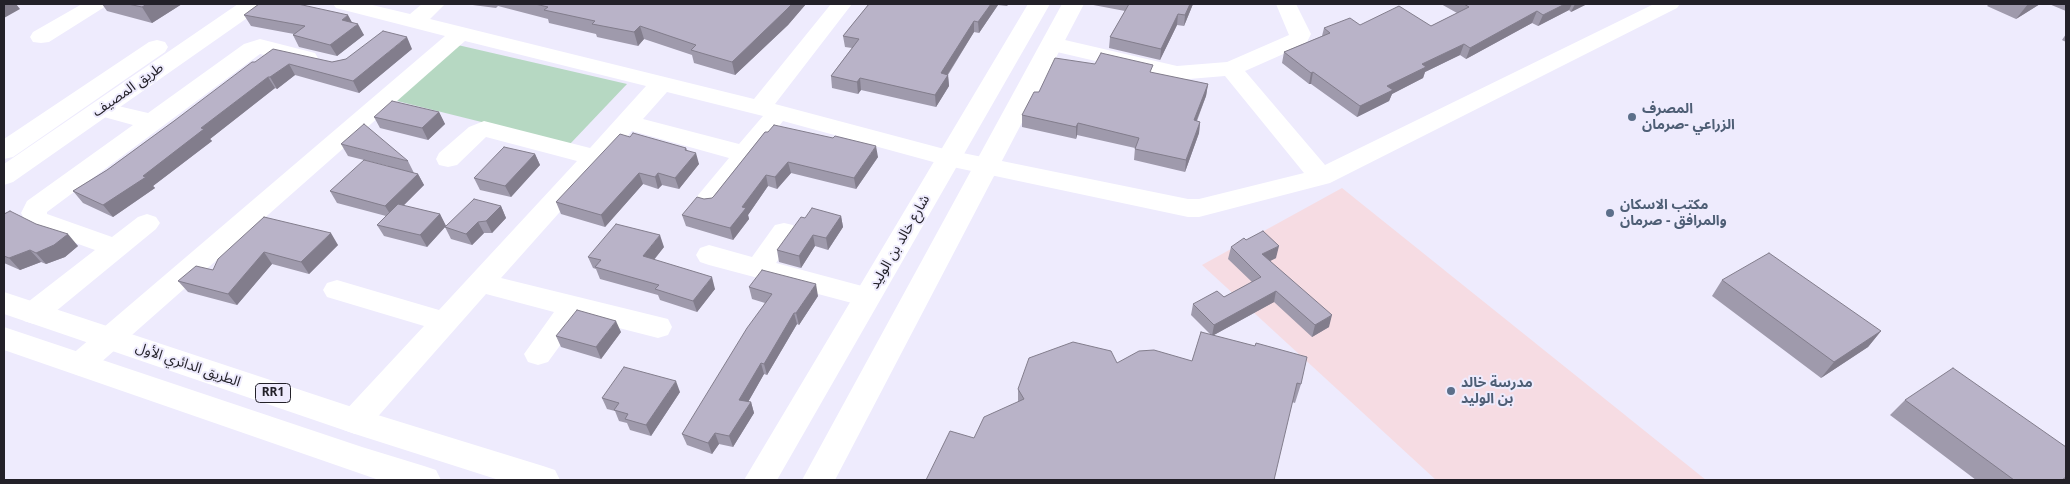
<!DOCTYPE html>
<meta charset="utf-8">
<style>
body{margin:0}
#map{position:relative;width:2070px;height:484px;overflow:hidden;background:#eeebfd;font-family:"Noto Sans",sans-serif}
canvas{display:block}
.frame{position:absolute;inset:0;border:5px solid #232129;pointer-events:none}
</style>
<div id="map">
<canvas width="2070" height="484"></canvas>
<div class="frame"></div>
</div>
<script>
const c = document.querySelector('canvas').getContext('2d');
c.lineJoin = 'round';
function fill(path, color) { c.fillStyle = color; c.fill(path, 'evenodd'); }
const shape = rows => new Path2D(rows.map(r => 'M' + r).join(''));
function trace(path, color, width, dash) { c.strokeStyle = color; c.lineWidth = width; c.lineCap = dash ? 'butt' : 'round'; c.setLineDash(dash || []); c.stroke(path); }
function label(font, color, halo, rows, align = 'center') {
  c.font = font + ' "Noto Sans","Noto Sans Arabic",sans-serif'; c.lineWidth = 4; c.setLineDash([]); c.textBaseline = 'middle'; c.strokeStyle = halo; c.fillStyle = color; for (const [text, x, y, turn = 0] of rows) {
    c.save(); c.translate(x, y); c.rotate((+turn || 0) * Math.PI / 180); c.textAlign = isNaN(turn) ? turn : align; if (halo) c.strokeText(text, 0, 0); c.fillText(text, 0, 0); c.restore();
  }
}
fill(shape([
 [1342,188,1706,480,1436,480,1202,265]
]), '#f6dce3');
fill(shape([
 [449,43,627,84,570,144,385,98]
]), '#b6d8c2');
fill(shape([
 [82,4,106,4,103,8,49,42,41,43,33,42,30,37,33,32,82,4],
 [333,4,368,4,410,14,422,4,445,4,430,19,754,99,831,4,852,4,775,104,948,150,1188,199,1199,199,1304,173,1225,76,1177,80,1044,49,1041,44,1044,39,1052,37,1177,66,1227,62,1289,35,1276,4,1296,4,1311,34,1306,44,1245,71,1325,165,1654,4,1680,4,1677,8,1330,183,1199,217,1188,217,948,166,783,121,716,206,707,209,698,206,694,200,729,158,632,131,501,278,668,319,672,327,668,335,658,338,580,318,548,362,538,365,528,362,524,354,554,312,486,294,366,430,355,434,344,430,340,421,344,412,424,326,327,297,323,290,327,283,337,280,439,310,577,161,486,137,457,165,448,167,439,165,436,159,439,153,469,127,484,121,590,148,646,86,465,41,90,372,80,376,70,372,66,364,70,356,445,36,336,8,333,4],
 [667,92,763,116,739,144,643,119,667,92],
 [260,39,315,53,318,58,315,63,307,65,260,54,47,212,47,214,112,237,138,217,147,214,156,217,160,223,156,229,44,321,34,324,24,321,20,313,24,305,95,250,28,226,21,213,27,201,133,125,93,114,89,109,93,104,101,102,148,113,244,44,260,39],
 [784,223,793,225,797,232,776,263,877,290,881,297,877,304,867,307,709,265,700,262,696,255,700,248,709,245,752,257,775,225,784,223]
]), '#fff');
fill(shape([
 [1028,4,1050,4,777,480,744,480,1028,4],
 [1062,4,1084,4,835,480,802,480,1062,4]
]), '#fff');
fill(shape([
 [238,4,263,4,260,9,13,182,4,185,4,164,238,4],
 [157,40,165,42,168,47,165,52,13,157,4,159,4,139,149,42,157,40],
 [4,292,355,408,543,466,555,470,560,480,499,480,355,434,4,314,4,292],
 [4,327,362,447,424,466,436,470,441,480,379,480,4,350,4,327]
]), '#fff');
fill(shape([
 [102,4,182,4,152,23,107,11],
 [465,4,806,4,788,25,735,75,694,63,692,55,644,39,638,46,597,37,596,34,549,23,548,19,498,6,496,8],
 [869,4,1009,4,1007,6,998,5,979,33,974,32,948,75,949,86,936,107,861,90,858,94,832,88,831,76,852,48,845,47,843,36],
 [1088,4,1193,4,1184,26,1177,25,1160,60,1109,48,1110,37,1125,11],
 [1441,4,1587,4,1571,12,1569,10,1538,26,1532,23,1466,59,1460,55,1425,72,1423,78,1392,94,1389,101,1357,117,1311,84,1309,84,1282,63,1284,52,1322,36,1324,28,1360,25,1431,26,1457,13],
 [1989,4,2040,4,2016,19,1987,6],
 [2049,4,2066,4,2066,11],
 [244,15,352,23,364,35,337,56,299,47,293,35,294,34,251,26],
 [2066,34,2066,42,2062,40],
 [412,49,359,93,295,75,277,89,275,88,210,139,212,141,153,186,155,188,113,217,83,203,73,191,107,170,255,62,332,62,346,59],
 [1153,73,1208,84,1206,96,1197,121,1200,122,1199,133,1185,172,1134,160,1135,148,1077,135,1076,139,1022,127,1022,115,1039,92],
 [439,112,445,124,428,140,380,128,374,117],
 [765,132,878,157,856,189,791,173,777,189,768,186,748,215,749,219,733,240,686,226,682,215,704,199,712,198,714,196],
 [630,137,686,148,687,150,699,164,679,189,662,185,658,189,643,184,605,227,561,214,556,202],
 [341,144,408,161,414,173,418,174,424,185,403,206,440,214,446,226,427,247,384,236,377,225,386,216,337,203,330,191,388,166,348,156],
 [535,154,540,165,511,197,480,190,474,178],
 [501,206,506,218,492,233,484,233,472,245,451,239,445,227],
 [4,214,78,246,65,257,46,264,41,262,20,270,4,263],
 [841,216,843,227,828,250,815,246,801,268,779,262,777,250,805,218],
 [264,217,338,245,309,274,272,264,237,305,188,292,178,281,213,270],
 [664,247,654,260,715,289,697,312,660,300,658,295,600,279,596,269,593,268,588,257],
 [1231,247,1276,258,1270,261,1329,327,1312,337,1274,302,1214,335,1301,384,1295,403,1292,402,974,438,1018,402,1018,389,1117,363,1192,361,1210,334,1191,315,1193,304,1224,297,1252,282,1228,259],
 [1722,280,1881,331,1868,347,1821,378,1712,296],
 [749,287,818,296,799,325,797,324,767,375,764,374,748,402,751,402,754,413,733,447,719,444,712,454,687,445,682,434,765,303,752,299],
 [621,332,601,359,561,347,556,336],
 [680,392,651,436,630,430,627,423,619,421,615,411,607,409,602,398],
 [1905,400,2066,478,2064,480,1976,480,1890,415]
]), '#9f9aac');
fill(shape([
 [4,4,16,4,20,9,4,18],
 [147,4,182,4,152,23,142,7],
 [792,4,806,4,788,25,735,75,732,62],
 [991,4,998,4,998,5,979,33,978,22],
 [1190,4,1193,4,1184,26,1185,15],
 [1565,4,1572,4,1569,10,1538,26,1543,15],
 [1575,4,1587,4,1571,12],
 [2028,4,2040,4,2016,19],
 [1537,11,1532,23,1466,59,1470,48],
 [1178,14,1177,25,1160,60,1161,49],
 [348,15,354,26,342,20],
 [974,21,974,32,944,80,948,75,949,86,936,107,935,95,941,73],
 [358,24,364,35,337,56,330,45],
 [640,26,644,39,638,46,634,32],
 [407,37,412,49,359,93,353,81],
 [1464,44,1460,55,1425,72,1423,78,1392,94,1389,101,1357,117,1360,106,1387,86,1422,64],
 [289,64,295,75,277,89,270,77],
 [1313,72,1311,84,1309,84,1311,73],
 [268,77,275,88,210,139,212,141,153,186,155,188,113,217,103,205,143,176,201,128],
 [860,78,861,90,858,94,857,82],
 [1208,84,1206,96,1192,132,1194,120],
 [439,112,445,124,428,140,422,128],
 [1200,122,1199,133,1185,172,1186,160],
 [1078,123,1077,135,1076,139,1076,127],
 [876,146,878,157,856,189,854,178],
 [696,153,699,164,679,189,675,178],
 [535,154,540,165,511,197,505,186],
 [788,162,791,173,777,189,775,177],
 [639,173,643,184,605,227,601,215],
 [658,173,662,185,658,189,655,177],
 [418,174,424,185,392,217,385,206],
 [766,175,768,186,748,215,749,219,733,240,730,228,742,207],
 [501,206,506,218,492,233,486,221],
 [440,214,446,226,427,247,420,235],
 [841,216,843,227,828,250,826,238],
 [478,222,484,233,472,245,466,234],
 [331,233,338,245,309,274,301,262],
 [68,234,78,246,65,257,46,264,36,253],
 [660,235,664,247,647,268,643,256],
 [813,235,815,246,801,268,799,256],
 [1279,246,1276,258,1260,266,1262,254],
 [30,250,41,262,20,270,9,258],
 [264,252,272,264,237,305,228,294],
 [712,277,715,289,697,312,693,301],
 [816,284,818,296,799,325,796,313],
 [1276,291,1274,302,1212,336,1214,325],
 [794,313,797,324,767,375,764,364],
 [1332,315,1329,327,1312,337,1315,325],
 [616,321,621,332,601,359,596,347],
 [1881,331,1868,347,1821,378,1834,362],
 [761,363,764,374,743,411,739,400],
 [676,381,680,392,651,436,646,425],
 [751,402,754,413,733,447,729,436],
 [715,433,719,444,712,454,708,443]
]), '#827d8c');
const building = shape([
 [128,4,147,4,142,7,128,4],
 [259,4,298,4,348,15,342,20,358,24,330,45,293,35,305,26,244,15,259,4],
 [535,4,792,4,785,11,732,62,691,50,696,45,640,26,634,32,592,24,595,21,544,10,548,7,535,4],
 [869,4,991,4,978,22,974,21,941,73,948,75,935,95,860,78,857,82,831,76,859,39,843,36,869,4],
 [1129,4,1190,4,1185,15,1178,14,1161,49,1110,37,1129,4],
 [1464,4,1565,4,1543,15,1537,11,1470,48,1464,44,1422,64,1426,67,1387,86,1393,90,1360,106,1313,72,1311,73,1284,52,1330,33,1324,28,1350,18,1360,25,1399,6,1431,26,1469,7,1464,4],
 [383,31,407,37,353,81,289,64,270,77,268,77,201,128,204,129,143,176,146,177,103,205,73,191,107,170,174,121,252,62,255,62,273,49,332,62,346,59,383,31],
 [1101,53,1153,65,1150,72,1208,84,1194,120,1200,122,1186,160,1135,149,1139,138,1078,123,1076,127,1022,115,1034,92,1039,92,1055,58,1095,64,1101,53],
 [392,101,439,112,422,128,374,117,392,101],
 [364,124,408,161,341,144,364,124],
 [774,125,833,138,835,136,876,146,854,178,788,162,775,177,766,175,742,207,746,208,730,228,682,215,697,197,704,199,712,198,714,196,765,132,768,132,774,125],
 [633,133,686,148,685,150,696,153,675,178,658,173,655,177,639,173,601,215,556,202,620,134,630,137,633,133],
 [504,147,535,154,505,186,474,178,504,147],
 [364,160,418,174,385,206,330,191,364,160],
 [474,199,501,206,486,221,478,222,466,234,445,227,474,199],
 [398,204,440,214,420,235,377,225,398,204],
 [812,208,841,216,826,238,813,235,799,256,777,250,801,217,805,218,812,208],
 [10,211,36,224,68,234,54,245,36,253,30,250,9,258,4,256,4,214,10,211],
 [264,217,331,233,301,262,264,252,228,294,178,281,196,266,213,270,218,259,264,217],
 [616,224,660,235,643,256,712,277,693,301,655,289,659,285,595,267,601,260,588,257,616,224],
 [1263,231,1279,246,1262,254,1332,315,1315,325,1276,291,1214,325,1193,304,1217,291,1224,297,1261,277,1231,247,1244,238,1246,240,1263,231],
 [1769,253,1881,331,1834,362,1722,280,1769,253],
 [762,270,816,284,796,313,794,313,764,364,761,363,739,400,751,402,729,436,715,433,708,443,682,434,747,328,772,294,749,287,762,270],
 [577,310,616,321,596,347,556,336,577,310],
 [1201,332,1255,346,1256,343,1307,357,1301,384,1297,383,1274,480,926,480,950,431,974,438,984,417,1024,399,1018,389,1029,358,1073,342,1111,351,1117,363,1139,351,1154,350,1192,361,1201,332],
 [624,367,676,381,646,425,625,419,628,414,614,410,619,403,602,398,624,367],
 [1953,368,2066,447,2066,477,2062,480,2014,480,1905,400,1953,368]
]);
fill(building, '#b9b3c8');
trace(building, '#827d8c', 1);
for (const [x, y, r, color] of [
 [1632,117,5,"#5c6f8a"],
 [1610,213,5,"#5c6f8a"],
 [1451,391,5,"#5c6f8a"]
]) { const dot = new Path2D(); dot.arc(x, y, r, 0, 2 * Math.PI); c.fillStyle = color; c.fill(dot); trace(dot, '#eeebfd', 2); }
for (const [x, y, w] of [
 [273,393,35]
]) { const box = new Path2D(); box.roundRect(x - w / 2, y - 9.5, w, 19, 4); c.fillStyle = '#eeebfd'; c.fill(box); trace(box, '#232129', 1); }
label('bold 12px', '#232129', null, [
 ["RR1",273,393]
]);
label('14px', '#232129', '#eeebfd', [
 ["طريق المصيف",128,90,-35],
 ["شارع خالد بن الوليد",900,242,-60],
 ["الطريق الدائري الأول",188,365,19]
]);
label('bold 14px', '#4e5e75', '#eeebfd', [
 ["المصرف",1642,109],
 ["الزراعي -صرمان",1642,125],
 ["مكتب الاسكان",1620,205],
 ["والمرافق - صرمان",1620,221],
 ["مدرسة خالد",1461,383],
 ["بن الوليد",1461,399]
], 'left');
</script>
